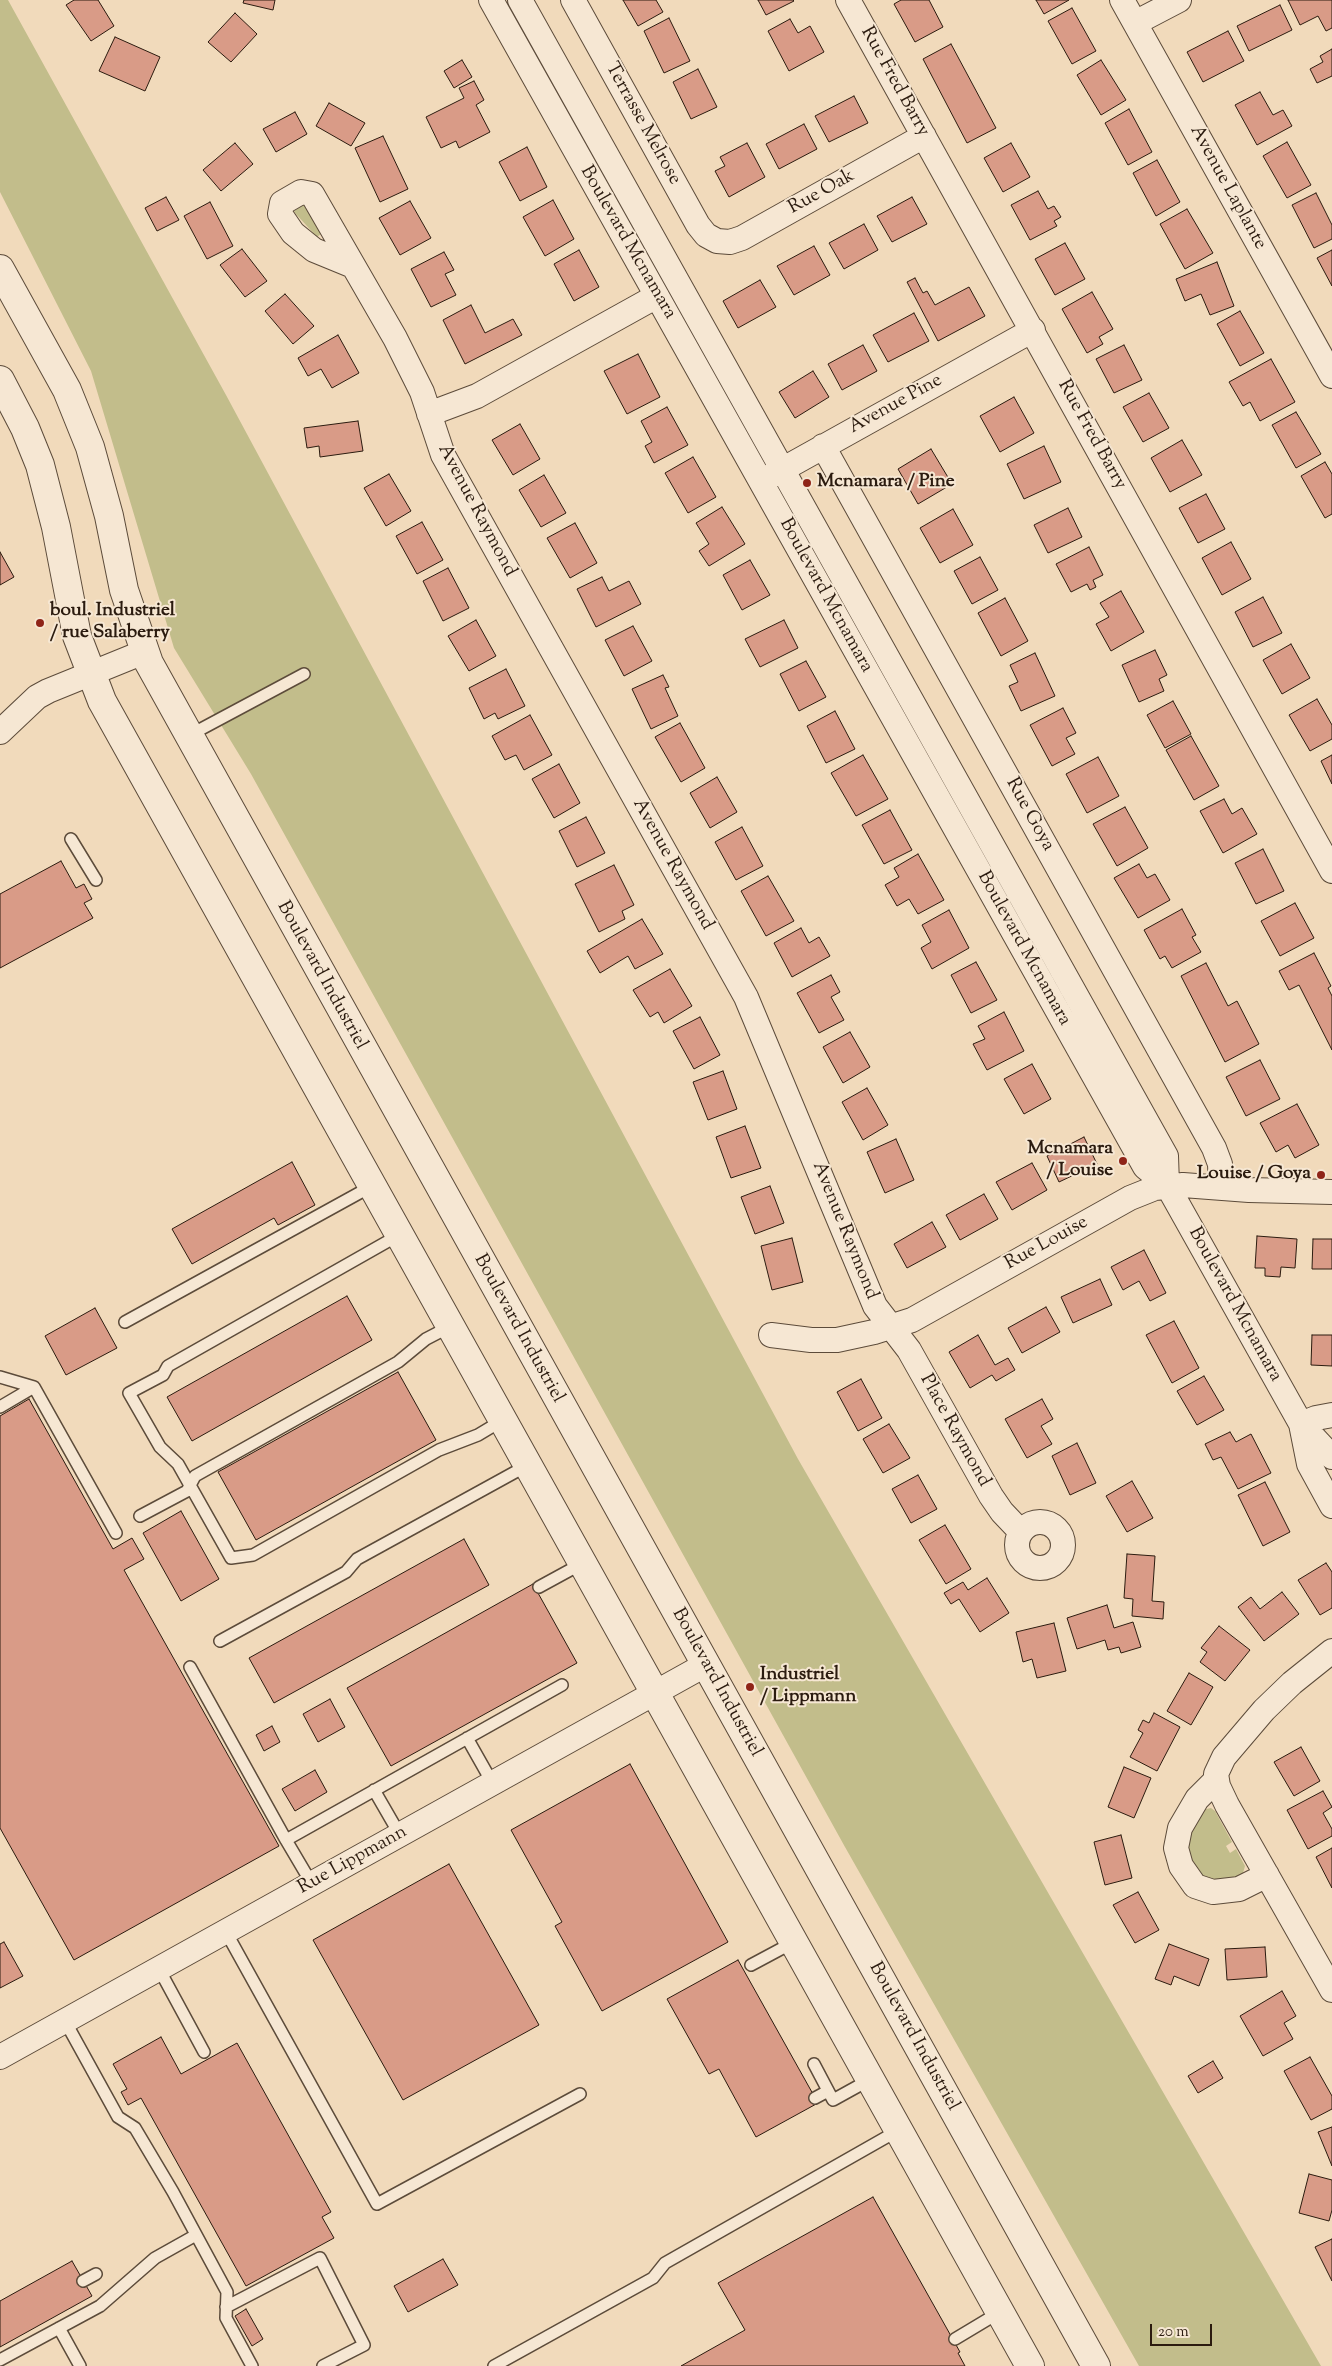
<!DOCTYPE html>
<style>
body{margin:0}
#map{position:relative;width:1332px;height:2366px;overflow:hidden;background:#f1dabb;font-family:"Sorts Mill Goudy",serif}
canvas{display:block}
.scale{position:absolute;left:1150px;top:2324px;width:62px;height:22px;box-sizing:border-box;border:2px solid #2b1b0f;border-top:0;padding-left:6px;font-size:15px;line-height:18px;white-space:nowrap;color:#2b1b0f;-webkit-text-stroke:4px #f6e7d3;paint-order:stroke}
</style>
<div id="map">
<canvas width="1332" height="2366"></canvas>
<div class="scale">20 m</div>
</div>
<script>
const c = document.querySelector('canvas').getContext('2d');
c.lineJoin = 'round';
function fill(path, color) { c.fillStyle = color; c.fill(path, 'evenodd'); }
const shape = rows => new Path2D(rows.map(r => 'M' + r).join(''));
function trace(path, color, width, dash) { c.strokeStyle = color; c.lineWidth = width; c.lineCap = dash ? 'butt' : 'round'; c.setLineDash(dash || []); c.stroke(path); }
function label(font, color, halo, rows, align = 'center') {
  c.font = font + ' "Sorts Mill Goudy",serif'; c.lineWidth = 4; c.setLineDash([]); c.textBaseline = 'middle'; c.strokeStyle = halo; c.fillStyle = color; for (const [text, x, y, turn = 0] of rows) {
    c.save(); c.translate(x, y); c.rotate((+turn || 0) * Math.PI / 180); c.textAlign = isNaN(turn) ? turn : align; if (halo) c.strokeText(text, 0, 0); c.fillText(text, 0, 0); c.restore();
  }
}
fill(shape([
 [0,0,8,0,226,395,798,1459,1321,2366,1139,2366,845,1847,251,774,174,648,91,371,0,192],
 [303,205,306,205,321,234,317,237,295,213,294,211],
 [1211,1808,1215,1811,1232,1842,1226,1846,1230,1853,1236,1849,1245,1866,1243,1873,1236,1877,1219,1882,1200,1877,1187,1854,1188,1835,1202,1810]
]), '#c2bd8b');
const building = shape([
 [74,0,98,0,114,26,91,41,66,5,74,0],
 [244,0,275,0,273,10,243,3,244,0],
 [623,0,656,0,663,12,638,26,623,0],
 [758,0,793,0,794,1,766,15,758,0],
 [901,0,929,0,943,27,915,42,894,4,901,0],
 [1036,0,1069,0,1044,14,1036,0],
 [1288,0,1332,0,1332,28,1326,31,1318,16,1300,25,1288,0],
 [1280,5,1292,30,1249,51,1237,26,1280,5],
 [1072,8,1096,51,1072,64,1048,21,1072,8],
 [235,13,257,34,231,62,208,42,235,13],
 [669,18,690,61,664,73,644,31,669,18],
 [790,19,798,33,810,26,824,52,789,71,768,31,790,19],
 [1228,31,1244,61,1203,82,1187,52,1228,31],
 [115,37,160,57,145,91,99,71,115,37],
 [951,44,996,128,967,143,923,59,951,44],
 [1332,49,1332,76,1317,83,1310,69,1323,62,1320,56,1332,49],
 [462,60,472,77,454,88,444,71,462,60],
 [1101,60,1126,100,1101,115,1077,75,1101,60],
 [698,69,717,107,691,119,673,82,698,69],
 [474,81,484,100,476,105,490,132,459,148,456,141,441,148,426,117,464,98,459,88,474,81],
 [1260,92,1273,115,1283,110,1292,126,1257,145,1235,105,1260,92],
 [854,96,868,123,829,142,815,116,854,96],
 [329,103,365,123,351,146,316,126,329,103],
 [1129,109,1152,152,1128,165,1105,123,1129,109],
 [295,112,307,134,276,152,263,129,295,112],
 [804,124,817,149,779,169,766,144,804,124],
 [383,136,408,189,380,202,355,148,383,136],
 [1287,142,1311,185,1287,198,1263,156,1287,142],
 [235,143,253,164,221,191,203,170,235,143],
 [747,143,765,177,729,197,715,171,725,166,720,157,747,143],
 [1011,143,1030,177,1003,192,984,158,1011,143],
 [527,147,547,187,520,201,499,162,527,147],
 [1157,160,1180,202,1156,216,1133,173,1157,160],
 [1038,191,1048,209,1054,206,1061,217,1054,221,1057,226,1030,240,1011,205,1038,191],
 [1316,193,1332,225,1332,239,1314,248,1292,205,1316,193],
 [166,197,179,220,157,231,145,208,166,197],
 [912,197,927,224,892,242,877,216,912,197],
 [553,200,574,239,545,256,523,217,553,200],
 [410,201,431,238,400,255,379,218,410,201],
 [210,202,233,246,207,259,184,216,210,202],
 [1187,209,1213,253,1185,269,1160,224,1187,209],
 [864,224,878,250,844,269,829,243,864,224],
 [1065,243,1085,279,1055,295,1035,259,1065,243],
 [814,246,830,275,794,295,777,266,814,246],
 [242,249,267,281,245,297,220,265,242,249],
 [579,250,599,287,574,301,554,264,579,250],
 [1332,250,1332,286,1317,258,1332,250],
 [444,252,454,270,445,274,456,295,431,307,411,269,444,252],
 [1217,262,1234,306,1210,315,1201,294,1185,301,1176,279,1217,262],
 [915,278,923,293,927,291,935,305,969,287,985,316,938,341,907,282,915,278],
 [760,280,776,307,738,328,723,301,760,280],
 [1092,292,1113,329,1099,337,1103,344,1087,353,1062,309,1092,292],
 [285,294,314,326,293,344,265,311,285,294],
 [471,305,485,333,513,319,522,335,465,364,443,320,471,305],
 [1240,311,1264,353,1240,366,1217,324,1240,311],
 [914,313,929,341,888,362,873,335,914,313],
 [338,335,359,373,332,388,321,369,308,376,298,358,338,335],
 [863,345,877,371,842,390,828,364,863,345],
 [1124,345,1142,380,1114,393,1096,359,1124,345],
 [638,354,660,397,627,414,604,371,638,354],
 [1271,359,1295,402,1260,421,1250,402,1243,406,1229,382,1271,359],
 [813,371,829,397,795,418,779,392,813,371],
 [1149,393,1169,428,1143,442,1123,407,1149,393],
 [1014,397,1034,433,1000,452,980,416,1014,397],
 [667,407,688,445,654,463,645,446,652,442,641,421,667,407],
 [1296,412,1321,454,1296,468,1272,425,1296,412],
 [358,421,363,451,320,457,319,446,307,448,304,428,358,421],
 [520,424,540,459,513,475,492,440,520,424],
 [1182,440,1202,475,1170,492,1151,458,1182,440],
 [1044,446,1061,482,1024,499,1007,464,1044,446],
 [931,449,952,484,918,504,898,469,931,449],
 [693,457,716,497,688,513,665,473,693,457],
 [1325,462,1332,474,1332,514,1325,518,1301,476,1325,462],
 [389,474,411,511,386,526,364,488,389,474],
 [544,475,566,513,541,527,519,490,544,475],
 [1206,494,1225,529,1198,543,1179,508,1206,494],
 [722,507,745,544,709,566,699,551,709,544,696,523,722,507],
 [1068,508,1082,537,1048,553,1034,525,1068,508],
 [953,509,973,545,940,563,920,528,953,509],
 [422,522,443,560,417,574,396,536,422,522],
 [575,523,597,563,570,578,547,538,575,523],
 [1231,542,1251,579,1222,595,1202,558,1231,542],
 [1089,547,1103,575,1093,580,1096,587,1090,590,1087,584,1071,592,1056,564,1089,547],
 [0,552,14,577,0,585,0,552],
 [980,557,998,590,972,604,954,571,980,557],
 [750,560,770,595,742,610,723,575,750,560],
 [448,568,469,608,443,621,423,581,448,568],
 [602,577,609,591,629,581,641,604,596,627,577,589,602,577],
 [1121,591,1144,632,1111,651,1096,624,1109,617,1100,603,1121,591],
 [1263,597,1282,633,1253,647,1235,612,1263,597],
 [1005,598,1028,641,1001,656,978,613,1005,598],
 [476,620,496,656,469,671,448,636,476,620],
 [784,620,798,648,760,667,745,639,784,620],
 [633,626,652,661,624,676,605,640,633,626],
 [1291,644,1310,678,1282,694,1263,660,1291,644],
 [1155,650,1167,675,1159,679,1164,691,1139,702,1122,665,1155,650],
 [1035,653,1055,696,1021,711,1009,686,1018,682,1010,665,1035,653],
 [806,661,826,697,799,711,780,674,806,661],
 [506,669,525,706,498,719,495,713,484,719,469,688,506,669],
 [663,675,669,687,665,688,678,716,651,729,632,689,663,675],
 [1317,699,1332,725,1332,739,1310,751,1289,715,1317,699],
 [1173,701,1191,734,1165,748,1147,715,1173,701],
 [1063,708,1076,733,1066,738,1075,754,1052,766,1030,725,1063,708],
 [835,711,855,749,826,763,807,726,835,711],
 [530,715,552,755,524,770,516,755,505,760,492,736,530,715],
 [680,723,705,768,681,782,655,737,680,723],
 [1191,736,1219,786,1194,800,1166,750,1191,736],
 [863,755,888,799,856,816,831,773,863,755],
 [1332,755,1332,784,1321,761,1332,755],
 [1098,757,1119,796,1087,813,1066,774,1098,757],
 [559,764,580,803,554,818,532,779,559,764],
 [717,777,737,812,710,828,690,793,717,777],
 [1224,799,1232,814,1242,808,1257,834,1223,853,1200,811,1224,799],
 [1125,807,1148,848,1117,866,1093,824,1125,807],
 [890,810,912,850,884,864,862,825,890,810],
 [586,817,605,853,577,867,559,831,586,817],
 [742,827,763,866,736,880,715,842,742,827],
 [1263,849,1284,891,1256,904,1235,863,1263,849],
 [918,854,944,900,918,914,909,899,897,906,885,885,899,877,894,868,918,854],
 [61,861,76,888,84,884,92,899,84,903,93,918,0,968,0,894,61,861],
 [1139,864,1147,878,1155,874,1170,900,1138,918,1114,878,1139,864],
 [614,865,634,905,622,911,625,919,599,932,575,884,614,865],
 [768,876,794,921,766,936,741,891,768,876],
 [1295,903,1314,938,1280,956,1261,921,1295,903],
 [1182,909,1196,935,1192,937,1201,952,1172,968,1165,956,1160,959,1144,930,1182,909],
 [949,910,969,948,932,969,921,948,931,942,922,925,949,910],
 [642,919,663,954,635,969,628,956,600,973,587,951,642,919],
 [801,928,809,943,819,937,830,956,792,977,774,943,801,928],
 [1314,953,1331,986,1328,988,1332,996,1332,1050,1299,985,1289,990,1279,971,1314,953],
 [976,962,997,1000,971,1013,951,975,976,962],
 [1206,963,1228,1006,1237,1001,1259,1044,1225,1062,1181,976,1206,963],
 [670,969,692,1006,664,1023,658,1012,650,1017,633,990,670,969],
 [831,975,840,992,831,997,844,1020,819,1033,797,993,831,975],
 [1004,1012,1024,1051,987,1070,973,1044,985,1039,978,1026,1004,1012],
 [700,1017,720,1055,694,1069,673,1031,700,1017],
 [850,1032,870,1067,843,1083,823,1047,850,1032],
 [1260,1060,1280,1099,1246,1116,1226,1077,1260,1060],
 [1032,1064,1051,1099,1024,1114,1004,1079,1032,1064],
 [723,1071,737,1109,708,1120,693,1082,723,1071],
 [867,1088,888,1125,863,1140,842,1102,867,1088],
 [1297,1104,1319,1145,1295,1158,1288,1145,1276,1152,1260,1123,1297,1104],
 [745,1126,761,1168,731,1178,716,1137,745,1126],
 [1084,1137,1097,1164,1059,1182,1047,1156,1084,1137],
 [896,1139,914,1180,885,1193,867,1152,896,1139],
 [292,1162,315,1205,278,1225,274,1218,192,1264,172,1229,292,1162],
 [1032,1163,1047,1190,1012,1210,996,1182,1032,1163],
 [770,1186,784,1223,755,1234,741,1197,770,1186],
 [984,1194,998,1219,960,1240,946,1215,984,1194],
 [932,1222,946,1247,907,1268,894,1244,932,1222],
 [1257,1236,1297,1239,1295,1268,1281,1267,1280,1277,1265,1276,1265,1268,1255,1268,1257,1236],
 [792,1238,803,1282,772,1290,761,1246,792,1238],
 [1313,1239,1332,1239,1332,1269,1312,1269,1313,1239],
 [1144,1250,1166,1293,1150,1301,1139,1281,1123,1290,1111,1267,1144,1250],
 [1100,1279,1112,1305,1073,1323,1061,1297,1100,1279],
 [347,1296,372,1340,192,1441,167,1397,347,1296],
 [1046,1307,1060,1332,1022,1353,1008,1328,1046,1307],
 [95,1308,117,1348,66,1375,45,1336,95,1308],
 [1174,1321,1199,1368,1172,1383,1146,1335,1174,1321],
 [978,1335,995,1365,1008,1358,1015,1370,996,1381,992,1375,970,1388,949,1352,978,1335],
 [1312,1335,1332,1335,1332,1366,1311,1365,1312,1335],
 [398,1372,436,1440,256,1540,218,1472,398,1372],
 [1204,1376,1224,1410,1197,1425,1177,1391,1204,1376],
 [861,1379,882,1418,858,1431,837,1392,861,1379],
 [29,1399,113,1549,132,1538,144,1559,124,1570,279,1846,74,1960,0,1828,0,1416,29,1399],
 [1042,1399,1053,1419,1041,1426,1052,1444,1027,1458,1005,1419,1042,1399],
 [889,1424,910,1458,883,1473,863,1439,889,1424],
 [1230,1432,1236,1442,1251,1434,1271,1473,1238,1489,1221,1457,1213,1460,1205,1444,1230,1432],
 [1077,1443,1096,1483,1070,1495,1052,1456,1077,1443],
 [918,1475,937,1509,911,1523,892,1489,918,1475],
 [1132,1481,1153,1518,1127,1532,1106,1496,1132,1481],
 [1265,1482,1290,1532,1263,1546,1238,1495,1265,1482],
 [181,1511,219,1579,181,1601,143,1533,181,1511],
 [945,1525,971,1569,946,1584,919,1540,945,1525],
 [464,1539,489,1585,274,1703,249,1658,464,1539],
 [1127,1554,1155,1556,1152,1601,1164,1602,1163,1619,1132,1616,1133,1599,1124,1598,1127,1554],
 [1326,1563,1332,1572,1332,1608,1320,1615,1298,1580,1326,1563],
 [987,1578,1009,1613,980,1632,959,1599,951,1604,944,1593,963,1582,968,1590,987,1578],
 [533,1584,577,1663,391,1766,347,1688,533,1584],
 [1282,1592,1299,1614,1264,1641,1238,1607,1251,1597,1260,1609,1282,1592],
 [1107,1605,1114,1628,1133,1622,1141,1647,1121,1653,1119,1647,1108,1650,1105,1640,1077,1649,1067,1618,1107,1605],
 [1054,1623,1066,1671,1037,1678,1032,1659,1023,1662,1016,1632,1054,1623],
 [1219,1626,1250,1650,1225,1681,1200,1662,1207,1652,1201,1648,1219,1626],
 [1189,1673,1213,1687,1191,1725,1167,1711,1189,1673],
 [330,1699,345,1727,318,1742,303,1714,330,1699],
 [1154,1713,1180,1727,1157,1771,1130,1757,1143,1733,1138,1730,1143,1720,1149,1723,1154,1713],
 [272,1726,280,1742,264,1751,256,1735,272,1726],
 [1301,1747,1320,1781,1294,1796,1274,1762,1301,1747],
 [630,1764,728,1942,602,2011,555,1926,562,1922,511,1830,630,1764],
 [1124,1767,1151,1778,1134,1818,1108,1807,1124,1767],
 [315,1770,327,1792,295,1811,282,1789,315,1770],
 [1323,1791,1332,1807,1323,1813,1332,1829,1332,1836,1308,1849,1287,1810,1323,1791],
 [1121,1835,1132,1878,1105,1885,1094,1842,1121,1835],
 [1332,1848,1332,1888,1316,1857,1332,1848],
 [449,1864,539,2025,403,2100,313,1940,449,1864],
 [1138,1892,1159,1930,1135,1943,1113,1905,1138,1892],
 [4,1942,23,1976,0,1988,0,1944,4,1942],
 [1169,1944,1209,1959,1199,1986,1174,1976,1171,1985,1155,1979,1169,1944],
 [1265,1947,1267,1977,1227,1980,1225,1949,1265,1947],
 [738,1960,818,2103,756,2137,719,2069,709,2074,667,1999,738,1960],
 [1282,1991,1296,2016,1284,2023,1293,2039,1263,2056,1240,2016,1282,1991],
 [161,2037,181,2074,237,2043,331,2212,322,2217,334,2238,246,2286,141,2098,128,2105,121,2092,127,2089,113,2064,161,2037],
 [1310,2057,1332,2096,1332,2109,1311,2120,1284,2071,1310,2057],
 [1213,2061,1223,2078,1198,2093,1188,2076,1213,2061],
 [1332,2127,1332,2166,1318,2132,1332,2127],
 [1309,2174,1332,2180,1332,2210,1329,2221,1299,2213,1309,2174],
 [873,2197,960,2352,958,2353,965,2366,681,2366,745,2330,718,2283,873,2197],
 [1332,2239,1332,2281,1315,2247,1332,2239],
 [443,2259,458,2285,408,2312,394,2286,443,2259],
 [72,2261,92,2296,0,2347,0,2301,72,2261],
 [246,2309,263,2339,252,2346,235,2316,246,2309]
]);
fill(building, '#d99b87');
trace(building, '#2b1b0f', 1);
const service = shape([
 [188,736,304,674],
 [71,839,96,880],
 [399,1235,168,1366,163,1375,129,1393,160,1447,178,1464,231,1558,253,1555,439,1450,478,1435,503,1420],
 [125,1322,372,1186],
 [0,1377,34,1387],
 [0,1407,34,1387,116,1533],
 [140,1516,187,1491,195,1476,398,1362,426,1339,451,1326],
 [539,1587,583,1563],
 [220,1641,346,1572,357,1559,528,1465],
 [190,1667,286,1840],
 [467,1738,493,1784],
 [374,1790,400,1835],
 [312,1884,286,1840,562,1685],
 [226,1932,377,2204,580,2094],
 [751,1965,794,1942],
 [159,1969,204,2052],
 [65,2021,118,2117,135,2128,173,2192,227,2292,226,2318,252,2366],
 [814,2064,833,2100,871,2079],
 [815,2098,828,2091],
 [83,2281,96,2274],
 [226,2307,320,2258,364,2345,323,2366],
 [59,2328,80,2366],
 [955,2339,1000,2312],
 [0,2360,100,2306,155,2258,196,2235],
 [494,2366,653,2278,665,2263,899,2130]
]);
const minor = shape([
 [491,0,1145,1167,1167,1185,1301,1424,1332,1457],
 [520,0,1166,1156,1167,1185],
 [573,0,698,225,706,235,717,241,730,242,742,238,924,136],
 [848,0,1332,871],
 [1122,0,1332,376],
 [1135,23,1179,0],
 [353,266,314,250,293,233,280,214,282,203,301,192,312,194,395,338,422,392,443,455,746,997,875,1306,909,1350,991,1496,1002,1512,1021,1532],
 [429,414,477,396,657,296],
 [823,446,1214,1148,1220,1164,1221,1188],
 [769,477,1033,330],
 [0,732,37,697,48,691,144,652],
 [771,1335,811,1340,837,1340,874,1332,912,1320,1130,1198,1155,1188,1183,1185,1249,1190,1332,1192],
 [1301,1424,1309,1464,1332,1506],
 [1301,1424,1316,1418,1332,1415],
 '1017 1545a23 23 0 1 1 46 0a23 23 0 1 1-46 0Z',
 [1332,1651,1292,1683,1264,1710,1224,1757,1216,1774,1218,1786,1227,1805,1332,1990],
 [1216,1780,1197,1799,1180,1828,1176,1848,1181,1866,1195,1886,1213,1892,1239,1889,1267,1875],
 [0,2057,705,1665]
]);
const tertiary = shape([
 [0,269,67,390,90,447,109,516,124,590,149,663,1096,2366],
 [0,380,25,428,40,465,56,527,77,636,102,701,1030,2366]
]);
trace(service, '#5c4b3a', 14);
trace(minor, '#5c4b3a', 26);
trace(tertiary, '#5c4b3a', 30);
trace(service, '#f6e7d3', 11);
trace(minor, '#f6e7d3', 24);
trace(tertiary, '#f6e7d3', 28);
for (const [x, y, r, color] of [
 [807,483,5,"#8f2418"],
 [40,623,5,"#8f2418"],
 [1123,1161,5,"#8f2418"],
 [1321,1175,5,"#8f2418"],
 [750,1687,5,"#8f2418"]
]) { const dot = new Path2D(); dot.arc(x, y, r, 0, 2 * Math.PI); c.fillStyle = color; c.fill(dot); trace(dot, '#f6e7d3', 2); }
label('19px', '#2b1b0f', '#f6e7d3', [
 ["Rue Fred Barry",894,82,61],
 ["Terrasse Melrose",642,124,61],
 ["Avenue Laplante",1227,188,61],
 ["Rue Oak",822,193,-29],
 ["Boulevard Mcnamara",627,243,60],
 ["Avenue Pine",896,405,-29],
 ["Rue Fred Barry",1091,435,61],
 ["Avenue Raymond",476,511,62],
 ["Boulevard Mcnamara",825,596,61],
 ["Rue Goya",1029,815,61],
 ["Avenue Raymond",672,865,61],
 ["Boulevard Mcnamara",1023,949,61],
 ["Boulevard Industriel",321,976,61],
 ["Avenue Raymond",844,1231,68],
 ["Rue Louise",1047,1244,-29],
 ["Boulevard Mcnamara",1234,1305,61],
 ["Boulevard Industriel",518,1329,61],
 ["Place Raymond",954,1431,61],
 ["Boulevard Industriel",716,1683,61],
 ["Rue Lippmann",353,1861,-29],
 ["Boulevard Industriel",913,2037,61]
]);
label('bold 19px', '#2b1b0f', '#f6e7d3', [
 ["Mcnamara / Pine",817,483],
 ["boul. Industriel",50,612],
 ["/ rue Salaberry",50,634],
 ["Mcnamara",1113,1150,"right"],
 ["/ Louise",1113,1172,"right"],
 ["Louise / Goya",1311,1175,"right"],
 ["Industriel",760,1676],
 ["/ Lippmann",760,1698]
], 'left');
</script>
